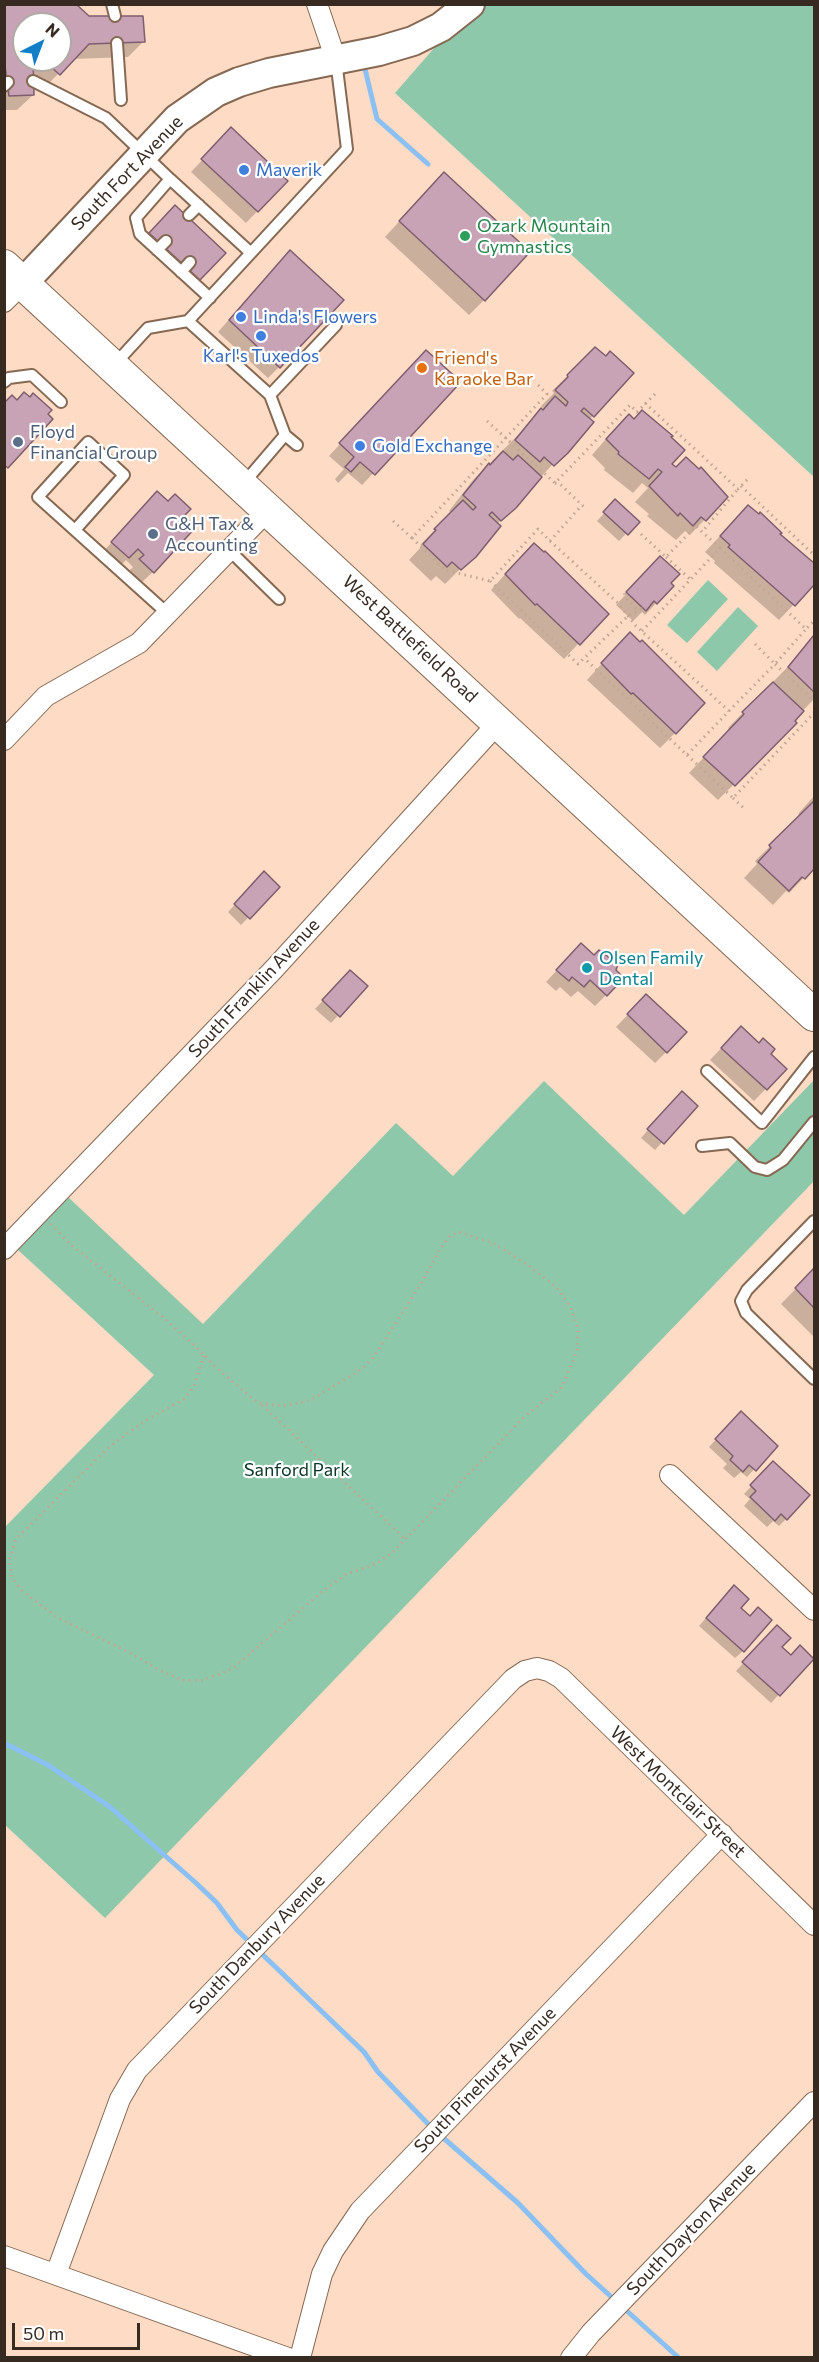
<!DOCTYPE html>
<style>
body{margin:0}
#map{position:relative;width:819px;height:2362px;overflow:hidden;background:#fddbc4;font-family:Commissioner,sans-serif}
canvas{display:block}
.frame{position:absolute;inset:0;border:6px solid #362a21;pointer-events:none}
.north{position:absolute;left:12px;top:12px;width:60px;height:60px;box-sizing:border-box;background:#fff;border:2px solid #afaaa6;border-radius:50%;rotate:42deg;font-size:16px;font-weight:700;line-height:24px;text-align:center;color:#362a21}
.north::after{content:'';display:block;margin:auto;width:21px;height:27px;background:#117ec8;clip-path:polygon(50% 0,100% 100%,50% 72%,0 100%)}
.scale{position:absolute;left:12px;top:2323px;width:128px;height:27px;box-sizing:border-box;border:3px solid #362a21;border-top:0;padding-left:8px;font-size:18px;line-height:21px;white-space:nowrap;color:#362a21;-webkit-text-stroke:4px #fff;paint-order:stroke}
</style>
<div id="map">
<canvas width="819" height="2362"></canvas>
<div class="frame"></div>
<div class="north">N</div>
<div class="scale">50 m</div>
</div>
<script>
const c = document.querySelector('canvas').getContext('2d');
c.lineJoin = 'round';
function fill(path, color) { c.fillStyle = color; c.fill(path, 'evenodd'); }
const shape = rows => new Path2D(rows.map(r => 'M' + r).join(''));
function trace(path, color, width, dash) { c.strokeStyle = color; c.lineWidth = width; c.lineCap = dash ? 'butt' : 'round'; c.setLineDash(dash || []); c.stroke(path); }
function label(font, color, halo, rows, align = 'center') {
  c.font = font + ' Commissioner,sans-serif'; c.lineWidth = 4.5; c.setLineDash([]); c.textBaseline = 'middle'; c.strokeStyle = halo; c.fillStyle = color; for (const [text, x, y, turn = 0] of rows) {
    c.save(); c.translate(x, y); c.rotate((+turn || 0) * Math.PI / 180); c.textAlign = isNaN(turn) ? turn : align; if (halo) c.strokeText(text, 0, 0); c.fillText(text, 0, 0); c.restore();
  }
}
fill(shape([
 [485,5,814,5,814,477,395,93,442,39,471,18],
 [708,580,728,599,687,643,667,625],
 [738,607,758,626,717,671,697,652],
 [814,1080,814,1181,105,1918,5,1825,4,1528,154,1375,18,1250,68,1197,203,1324,396,1123,453,1176,544,1081,684,1215]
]), '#8ec8ab');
fill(shape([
 [4,4,88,18,143,42,128,57,73,59,43,89,32,78,33,95,17,110,4,110],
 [24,24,60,24,60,60,24,60],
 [220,141,286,181,246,223,191,172],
 [429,189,484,300,469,315,385,237],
 [175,207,223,253,196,282,147,237],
 [279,263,279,367,268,378,218,332],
 [595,349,632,373,589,420,592,422,497,524,499,526,460,569,445,584,436,576,431,581,409,560,422,546,420,545,452,513,449,511,473,480,544,409,541,406,554,393,552,391],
 [414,363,459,382,362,485,348,473,338,483,335,479,344,469,329,456],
 [613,431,670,464,726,497,690,535,685,531,676,540,647,516,649,514,635,502,648,488,642,483,633,493,604,470,605,468,592,455],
 [146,505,182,516,153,572,141,583,129,571,133,567,126,560,117,569,101,554],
 [608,509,637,522,619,541,597,521],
 [733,522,793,546,814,567,814,583,779,620,714,563,715,561,705,552],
 [518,560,579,643,564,659,520,618,519,619,491,590],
 [649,569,672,586,645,615,642,612,633,621,616,605],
 [814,636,814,699,793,721,795,723,718,800,689,773,730,730,728,728,814,640],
 [615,649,675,733,660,748,587,680],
 [814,796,814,867,789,893,786,891,773,905,744,878,757,864,755,861,801,816,798,814],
 [264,874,278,887,241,925,228,912],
 [570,956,606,995,595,1006,578,991,571,997,560,987,556,991,546,982],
 [343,979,366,986,331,1023,315,1009],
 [646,996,666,1052,655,1063,616,1027],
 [730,1039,769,1054,785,1069,754,1101,710,1060],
 [674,1100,696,1106,655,1150,641,1138],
 [814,1270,814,1337,781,1304],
 [733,1421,776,1446,747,1477,741,1472,734,1478,723,1468,727,1464,709,1447],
 [766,1470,786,1519,779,1526,773,1521,767,1527,744,1506,750,1499,744,1494],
 [727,1594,750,1618,743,1651,735,1658,699,1626],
 [770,1634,791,1657,812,1659,771,1703,736,1671]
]), '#0003');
trace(shape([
 [365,69,377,119,428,164],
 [4,1743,48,1765,110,1807,196,1883,217,1903,237,1930,364,2052,378,2072,433,2129],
 [440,2135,518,2203,586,2274,679,2358]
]), '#8ac0f3', 5);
const building = shape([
 [4,4,76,4,89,16,143,16,145,42,89,44,60,75,43,60,60,60,60,24,24,24,24,60,33,60,34,95,9,96,4,59,4,4],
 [231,127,288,181,258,212,201,159,231,127],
 [444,172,530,252,485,301,399,221,444,172],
 [175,205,226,253,200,280,149,233,175,205],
 [290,250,344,300,280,368,229,320,290,250],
 [595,347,606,356,610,351,634,373,594,417,584,408,581,411,594,422,568,453,554,466,544,457,540,462,515,440,541,408,543,410,555,396,566,406,568,402,555,390,568,377,567,375,595,347],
 [426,350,461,382,375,475,360,462,351,472,345,467,354,457,339,443,426,350],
 [24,392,30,397,33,393,52,410,48,414,53,419,8,468,4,465,4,403,12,395,17,400,24,392],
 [642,410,673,436,671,437,685,450,672,464,676,467,686,457,699,469,701,467,728,497,706,521,701,517,693,526,680,513,678,516,649,486,662,472,658,469,649,479,618,454,619,452,606,439,629,414,634,419,642,410],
 [503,451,513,460,518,455,542,477,516,508,501,521,492,512,489,515,501,526,476,557,461,570,452,562,447,567,423,544,436,530,434,529,463,500,473,510,476,507,463,495,489,463,490,465,503,451],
 [157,491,168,501,175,494,191,509,184,516,196,527,154,573,139,559,144,555,138,549,129,558,111,542,157,491],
 [615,499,640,522,628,535,603,512,615,499],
 [748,505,759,514,760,512,782,533,780,534,814,563,814,585,795,606,728,547,730,545,720,536,748,505],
 [534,543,544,552,545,551,609,614,580,645,537,604,535,605,505,574,534,543],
 [660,556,680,574,671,583,674,586,657,604,654,601,646,611,626,592,660,556],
 [630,632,640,642,642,640,705,703,676,734,633,693,631,694,601,663,630,632],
 [814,635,814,692,788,667,814,635],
 [773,682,804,711,795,721,797,723,735,786,703,757,744,714,742,712,773,682],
 [814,801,814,869,805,879,802,877,789,891,758,862,771,848,769,845,814,801],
 [264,871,280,887,250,919,234,904,264,871],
 [581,943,594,955,599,950,618,964,616,970,624,978,607,996,590,980,584,987,572,977,569,981,556,970,581,943],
 [350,970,368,986,340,1017,322,1000,350,970],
 [646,994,687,1032,667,1053,627,1014,646,994],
 [741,1026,759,1043,763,1038,775,1049,771,1054,787,1069,767,1090,721,1048,741,1026],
 [682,1091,698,1106,664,1144,647,1129,682,1091],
 [814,1268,814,1308,795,1288,814,1268],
 [741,1411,778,1446,756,1471,749,1465,743,1472,730,1460,733,1456,715,1439,741,1411],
 [773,1461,810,1495,787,1520,781,1514,775,1521,750,1497,756,1491,750,1485,773,1461],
 [734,1585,749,1599,741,1608,750,1616,758,1607,772,1620,744,1652,706,1618,734,1585],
 [777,1625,791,1638,782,1647,791,1655,800,1645,814,1659,780,1696,742,1662,777,1625]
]);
fill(building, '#c8a3b6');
trace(building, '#7e5d6e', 1.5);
const lane = shape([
 [112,4,115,16],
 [117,43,121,100],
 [33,81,106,118,170,179],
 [4,86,8,82],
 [189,215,199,205],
 [157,250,166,241],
 [181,272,190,262],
 [210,298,140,234,136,218,170,179,251,253],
 [188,321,270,395,336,325],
 [115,364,148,328,188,321,347,149,336,60],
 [4,382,9,378,32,375,61,402],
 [270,395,285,435,297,445],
 [243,484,285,435],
 [75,530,124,475,88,442,38,497,168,614],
 [229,550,279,599],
 [707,1071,762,1123,814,1057],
 [702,1146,730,1143,755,1167,767,1170,783,1160,814,1122],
 [814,1221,747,1290,741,1301,746,1313,814,1379]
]);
const street = shape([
 [317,4,336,60],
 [4,302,23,283],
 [4,740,46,696,139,643,269,509],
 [4,1249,274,969,499,722],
 [670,1475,814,1610],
 [4,2256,288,2358],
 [56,2274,120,2099,137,2070,513,1679,525,1671,537,1668,549,1671,561,1678,814,1925],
 [300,2358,322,2274,333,2251,360,2211,722,1834],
 [571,2358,591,2333,814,2102]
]);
const secondary = shape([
 [23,283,177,119,216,92,239,82,269,73,379,51,413,41,441,27,470,4]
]);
const primary = shape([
 [4,266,814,1015]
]);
trace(lane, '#866953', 14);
trace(street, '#866953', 22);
trace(secondary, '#866953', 32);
trace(primary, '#866953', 34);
trace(shape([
 [645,403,738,489,749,478],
 [487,421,555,483,630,405,637,412,657,392],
 [555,483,560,484,585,508],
 [741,486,814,555],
 [393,521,412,538,547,394,536,383],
 [641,534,666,557,696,526,702,532,738,489],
 [412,538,445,570,490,581,538,529,550,541,582,505],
 [550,541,619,604,636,626,729,711,687,755,584,658],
 [720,548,806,629,814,621],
 [666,557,690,579],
 [490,581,578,664,628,616,641,609,634,607,625,597,624,589],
 [642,631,720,548,702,532],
 [755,644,775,664,806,629],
 [729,711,775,664,814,701],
 [687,755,733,798,814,713],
 [733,798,746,810],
 [51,1224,70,1244,165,1319,199,1350,220,1371,258,1403,281,1406,309,1401,362,1369,373,1358,421,1284,441,1247,450,1236,459,1232,493,1243,528,1265,556,1287,570,1306,578,1328,577,1351,562,1387,524,1417,391,1554,375,1564,347,1574,323,1591,232,1669,200,1681,182,1680,159,1670,123,1649,58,1618,22,1591,12,1577,9,1560,16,1539,110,1446,145,1421,184,1399,194,1387,204,1355],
 [262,1405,405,1539]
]), '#c1a693', 3, [1.5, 4.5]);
trace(lane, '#fff', 10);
trace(street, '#fff', 20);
trace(secondary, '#fff', 28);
trace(primary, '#fff', 32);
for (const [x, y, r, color] of [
 [244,170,6,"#3f7fe0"],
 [465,236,6,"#2e9e5b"],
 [241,317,6,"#3f7fe0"],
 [261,336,6,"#3f7fe0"],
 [422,368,6,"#e8710a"],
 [18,442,6,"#5c6f8a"],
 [360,446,6,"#3f7fe0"],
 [153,534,6,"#5c6f8a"],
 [587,968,6,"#0f9aa8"]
]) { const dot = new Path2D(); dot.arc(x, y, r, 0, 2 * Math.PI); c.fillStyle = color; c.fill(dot); trace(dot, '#fff', 2); }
label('18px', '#366cbe', '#fff', [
 ["Maverik",256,170],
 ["Linda's Flowers",253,317],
 ["Karl's Tuxedos",261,356,"center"],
 ["Gold Exchange",372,446]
], 'left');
label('18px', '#362a21', '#fff', [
 ["South Fort Avenue",127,173,-46],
 ["West Battlefield Road",410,639,43],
 ["South Franklin Avenue",254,988,-47],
 ["West Montclair Street",678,1792,44],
 ["South Danbury Avenue",257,1944,-46],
 ["South Pinehurst Avenue",485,2080,-46],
 ["South Dayton Avenue",691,2229,-46]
]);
label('18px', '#27864d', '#fff', [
 ["Ozark Mountain",477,226],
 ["Gymnastics",477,247]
], 'left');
label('18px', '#c56008', '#fff', [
 ["Friend's",434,358],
 ["Karaoke Bar",434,379]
], 'left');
label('18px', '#4e5e75', '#fff', [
 ["Floyd",30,432],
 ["Financial Group",30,453],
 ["G&H Tax &",165,524],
 ["Accounting",165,545]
], 'left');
label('18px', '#0d838f', '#fff', [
 ["Olsen Family",599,958],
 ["Dental",599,979]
], 'left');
label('18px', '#093725', '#fff', [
 ["Sanford Park",297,1470]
]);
</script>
